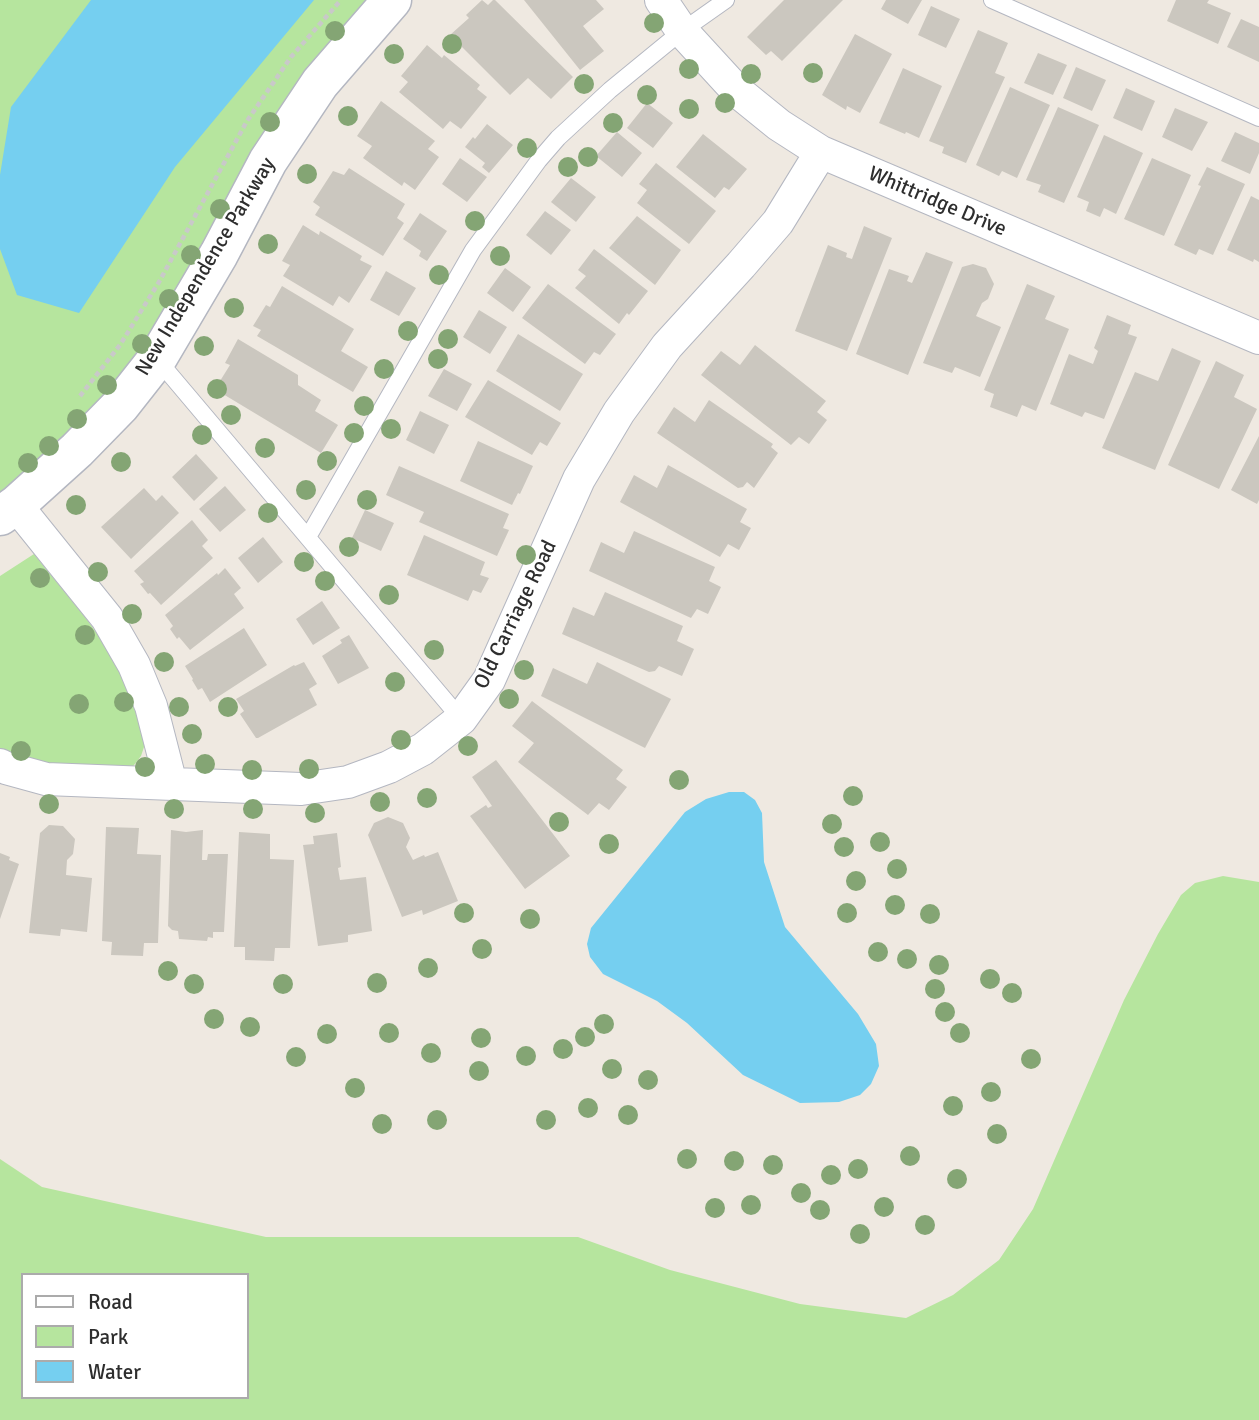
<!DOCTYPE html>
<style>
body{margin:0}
#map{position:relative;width:1259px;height:1420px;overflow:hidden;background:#efe9e1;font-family:Signika,sans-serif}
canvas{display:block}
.legend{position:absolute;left:21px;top:1273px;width:228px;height:126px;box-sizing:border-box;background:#fff;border:2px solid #ababab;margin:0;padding:9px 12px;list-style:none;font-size:21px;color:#2e2e2e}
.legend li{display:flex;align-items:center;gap:14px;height:35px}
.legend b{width:35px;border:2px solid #ababab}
</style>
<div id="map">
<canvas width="1259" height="1420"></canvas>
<ul class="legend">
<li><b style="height:9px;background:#fff"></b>Road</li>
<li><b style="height:19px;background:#b6e59e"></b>Park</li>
<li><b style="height:19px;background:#75cff0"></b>Water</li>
</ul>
</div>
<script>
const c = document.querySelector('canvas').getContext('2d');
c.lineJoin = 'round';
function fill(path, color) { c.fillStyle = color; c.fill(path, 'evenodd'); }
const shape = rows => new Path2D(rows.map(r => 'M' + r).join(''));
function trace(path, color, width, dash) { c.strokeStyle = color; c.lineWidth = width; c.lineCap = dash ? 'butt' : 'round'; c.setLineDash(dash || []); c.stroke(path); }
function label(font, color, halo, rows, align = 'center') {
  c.font = font + ' Signika,sans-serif'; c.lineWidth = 5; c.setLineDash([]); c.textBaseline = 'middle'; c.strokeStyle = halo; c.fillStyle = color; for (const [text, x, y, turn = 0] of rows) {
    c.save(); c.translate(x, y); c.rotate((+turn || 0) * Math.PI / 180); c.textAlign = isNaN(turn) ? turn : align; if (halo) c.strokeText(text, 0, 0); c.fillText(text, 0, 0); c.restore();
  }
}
fill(shape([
 [0,0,370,0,141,350,93,412,0,496],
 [34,554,85,617,101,639,123,675,144,727,146,741,141,756,131,769,27,762,0,751,0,576],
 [1223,876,1259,882,1259,1420,0,1420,0,1159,42,1187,266,1237,578,1237,670,1270,800,1304,906,1318,953,1295,999,1260,1033,1209,1124,1000,1158,934,1181,895,1195,883],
 [23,1275,247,1275,247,1397,23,1397]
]), '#b6e59e');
fill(shape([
 [91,0,314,0,175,167,79,313,17,295,0,249,0,175,11,107],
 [729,792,744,792,755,800,762,813,764,862,785,927,858,1014,876,1044,879,1066,871,1084,860,1095,839,1102,800,1103,743,1075,687,1023,657,1001,603,974,590,957,587,944,591,928,685,812,706,799]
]), '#75cff0');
fill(shape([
 [482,0,488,5,493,0,495,0,573,77,551,99,528,78,510,95,450,35,469,18,466,15],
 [524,0,596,0,604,9,583,26,604,51,580,70],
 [784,0,843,0,782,61,771,51,766,55,747,37],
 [886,0,922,0,908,24,881,9],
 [1176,0,1209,0,1207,3,1231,13,1218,44,1167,21],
 [931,6,960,19,946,48,918,35],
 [1241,19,1259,27,1259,62,1227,47],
 [978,30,1008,43,995,73,1005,77,966,163,942,153,944,147,929,141],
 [855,34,892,54,860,113,847,106,846,110,822,95],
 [427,45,442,58,444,55,480,85,477,89,487,97,461,129,450,121,443,129,399,92,408,82,401,76],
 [1038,53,1067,65,1053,95,1024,83],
 [1076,67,1106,80,1092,111,1063,98],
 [903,68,942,86,919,138,906,132,905,134,879,123],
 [1010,87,1050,105,1017,178,1002,171,999,176,976,165],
 [1126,88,1155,101,1142,131,1113,118],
 [381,101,435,141,428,149,439,157,415,190,404,182,402,186,363,158,372,146,357,136],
 [647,103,673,123,653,148,627,128],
 [1058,107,1099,125,1064,203,1038,192,1041,185,1026,180],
 [1175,108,1208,122,1192,151,1162,137],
 [487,124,513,145,489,173,482,167,485,163,465,147,473,137,475,139],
 [617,132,642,153,622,177,596,156],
 [1235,132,1259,143,1259,153,1250,174,1221,161],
 [703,134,747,169,729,190,724,187,715,198,676,167],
 [1104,135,1143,153,1116,214,1104,208,1100,217,1086,211,1089,202,1077,197],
 [460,158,487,177,467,202,442,184],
 [1152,158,1191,175,1164,236,1124,219],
 [656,163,716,211,689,244,637,203,647,190,639,184],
 [1207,167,1245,184,1213,255,1199,249,1196,255,1174,245,1201,186,1198,185],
 [349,168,405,204,397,218,404,223,383,256,315,215,320,207,313,202,333,171,344,175],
 [571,178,596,197,576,222,551,202],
 [1251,196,1259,200,1259,262,1254,259,1253,262,1227,250],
 [545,211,571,230,551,255,526,235],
 [420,213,447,231,427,261,419,256,421,251,403,239],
 [637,216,681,250,655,285,609,248],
 [303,225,319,235,320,231,362,256,360,260,372,266,349,303,339,296,333,306,283,276,290,265,282,261],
 [864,226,892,238,847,351,795,331,828,245,847,253,846,257,852,259],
 [594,249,648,291,629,315,627,313,619,324,575,288,586,276,578,270],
 [926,252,953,262,908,375,856,354,889,269,909,276,907,281,912,283],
 [973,264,986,268,994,284,988,299,982,303,976,316,1001,327,980,377,955,367,952,373,923,363,962,267],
 [505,268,531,287,513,312,487,293],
 [386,271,416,288,399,316,370,300],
 [548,284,616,334,600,355,594,352,585,364,522,318],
 [1027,284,1055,296,1045,319,1069,329,1036,411,1022,405,1017,417,990,407,994,394,984,390],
 [282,286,354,329,341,351,368,367,353,392,257,336,261,330,253,326,266,305,270,307],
 [479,310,507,327,490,354,463,337],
 [1107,315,1131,325,1128,334,1137,337,1104,419,1085,412,1082,417,1050,404,1069,354,1093,364,1098,351,1094,348],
 [518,334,583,374,560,411,496,371],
 [238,339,298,375,298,385,321,400,315,411,338,425,321,453,218,391,223,383,220,381,230,365,225,363],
 [755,345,826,401,817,412,827,420,809,444,799,437,791,445,701,375,721,351,740,365],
 [1172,348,1201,361,1155,470,1102,448,1135,372,1158,381],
 [1216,361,1244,375,1234,397,1257,409,1219,489,1168,465],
 [444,369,472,384,457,411,428,396],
 [488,380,561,423,547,446,540,442,532,455,465,417],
 [709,400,773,444,771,447,778,453,754,488,747,482,743,487,738,488,657,433,674,407,695,422],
 [420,411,449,425,434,454,406,440],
 [1259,436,1259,500,1257,504,1231,490],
 [478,441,533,466,520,494,518,493,512,505,460,481],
 [196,454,218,478,194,501,172,477],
 [668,465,747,509,740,522,751,528,739,550,728,544,720,557,620,502,634,475,657,488],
 [399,466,509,514,503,528,509,530,497,556,419,522,424,512,386,495],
 [225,486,246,510,220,532,199,509],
 [144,488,156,501,162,495,179,513,131,559,101,527],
 [365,510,394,523,381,551,352,538],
 [192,520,208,540,202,546,213,558,161,605,150,593,148,594,140,584,144,582,134,571],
 [634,531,715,567,709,581,721,587,708,614,697,609,691,618,589,571,601,542,624,553],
 [424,535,485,562,480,575,489,578,481,593,473,590,468,601,407,575],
 [263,537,283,562,258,583,238,558],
 [225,568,241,588,234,594,244,608,190,650,179,637,177,639,170,629,173,626,165,615,217,573,218,575],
 [605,592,683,626,677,641,694,649,682,676,659,666,655,671,649,672,562,634,573,607,594,616],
 [322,601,340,628,313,645,296,619],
 [244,628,267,665,210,702,202,688,198,690,192,680,193,679,185,666],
 [349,635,369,668,338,684,322,656,342,643,340,640],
 [304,662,317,684,309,689,317,705,258,738,256,738,240,714,244,711,236,699,294,665,295,666],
 [597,662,671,699,645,748,541,696,553,668,587,684],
 [532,701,623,770,616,779,627,787,609,810,599,803,588,815,518,762,534,743,512,726],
 [496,760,570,856,525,889,470,816,486,805,488,808,492,806,472,777],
 [388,817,403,823,410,838,406,847,413,860,424,855,425,857,438,852,458,901,423,915,422,910,402,917,368,835,374,823],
 [49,825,63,826,75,839,73,854,67,860,66,875,92,878,87,932,61,929,60,936,29,933,40,833],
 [106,827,139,828,137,854,161,855,158,943,144,943,143,956,111,955,112,942,102,941],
 [171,830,186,832,203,830,202,860,207,860,208,854,228,854,224,932,213,932,213,938,208,937,207,941,179,939,178,931,172,930,168,926],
 [239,832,270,834,270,859,294,860,290,948,275,948,274,961,245,960,245,947,234,947],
 [337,833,341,867,338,868,340,880,366,877,372,931,348,935,348,942,318,946,303,845,314,844,313,836],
 [0,853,10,857,9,860,19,864,0,919]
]), '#cbc7bf');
const service = shape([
 [992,0,1259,118],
 [157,359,461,719],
 [308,537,473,250,539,160,558,138,610,90,682,31,726,0]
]);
const minor = shape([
 [661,0,682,31,737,91,779,125,821,152,1259,338],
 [16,505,107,618,134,665,151,706,171,784],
 [0,765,6,768,46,779,301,789,348,782,389,767,423,749,461,719,489,680,579,479,619,412,667,346,741,265,778,222,821,152]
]);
const tertiary = shape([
 [0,516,16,505,77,450,120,406,157,359,219,254,268,161,320,83,392,0]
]);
trace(service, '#b4b7c1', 18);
trace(minor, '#b4b7c1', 34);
trace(tertiary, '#b4b7c1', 41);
trace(shape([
 [80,396,120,345,159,282,247,121,291,57,341,0]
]), '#c9c9c9', 4.5, [5, 3.5]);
trace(service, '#fff', 16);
trace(minor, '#fff', 32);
trace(tertiary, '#fff', 38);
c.fillStyle = '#84a574';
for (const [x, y] of [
 [654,23],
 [335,31],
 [452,44],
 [394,54],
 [689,69],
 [813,73],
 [751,74],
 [584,84],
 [647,95],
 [725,103],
 [689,109],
 [348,116],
 [270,122],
 [613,123],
 [527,148],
 [588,157],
 [568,167],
 [307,174],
 [220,209],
 [475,221],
 [268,244],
 [191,255],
 [500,256],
 [439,275],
 [169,299],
 [234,308],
 [408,331],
 [448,339],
 [142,344],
 [204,346],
 [438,359],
 [384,369],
 [107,385],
 [217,389],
 [364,406],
 [231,415],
 [77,419],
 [391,429],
 [354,433],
 [202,435],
 [49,446],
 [265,448],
 [327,461],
 [121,462],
 [28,463],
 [306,490],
 [367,500],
 [76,505],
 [268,513],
 [349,547],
 [526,555],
 [304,562],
 [98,572],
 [40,578],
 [325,581],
 [389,595],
 [132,614],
 [85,635],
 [434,650],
 [164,662],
 [524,670],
 [395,682],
 [509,699],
 [124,702],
 [79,704],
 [179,707],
 [228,707],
 [192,734],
 [401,740],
 [468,746],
 [21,751],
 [205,764],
 [145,767],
 [309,769],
 [252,770],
 [679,780],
 [853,796],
 [427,798],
 [380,802],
 [49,804],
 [174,809],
 [253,809],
 [315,813],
 [559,822],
 [832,824],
 [880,842],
 [609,844],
 [844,847],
 [897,869],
 [856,881],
 [895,905],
 [464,913],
 [847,913],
 [930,914],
 [530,919],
 [482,949],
 [878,952],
 [907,959],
 [939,965],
 [428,968],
 [168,971],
 [990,979],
 [377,983],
 [194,984],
 [283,984],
 [935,989],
 [1012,993],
 [945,1012],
 [214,1019],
 [604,1024],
 [250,1027],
 [389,1033],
 [960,1033],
 [327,1034],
 [585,1037],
 [481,1038],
 [563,1049],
 [431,1053],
 [526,1056],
 [296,1057],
 [1031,1059],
 [612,1069],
 [479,1071],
 [648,1080],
 [355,1088],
 [991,1092],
 [953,1106],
 [588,1108],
 [628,1115],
 [437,1120],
 [546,1120],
 [382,1124],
 [997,1134],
 [910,1156],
 [687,1159],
 [734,1161],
 [773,1165],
 [858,1169],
 [831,1175],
 [957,1179],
 [801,1193],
 [751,1205],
 [884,1207],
 [715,1208],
 [820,1210],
 [925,1225],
 [860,1234]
]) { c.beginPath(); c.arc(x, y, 10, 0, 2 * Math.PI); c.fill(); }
label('21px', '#2e2e2e', '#fff', [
 ["Whittridge Drive",937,202,23],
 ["New Independence Parkway",206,267,-59],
 ["Old Carriage Road",516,615,-64]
]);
</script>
